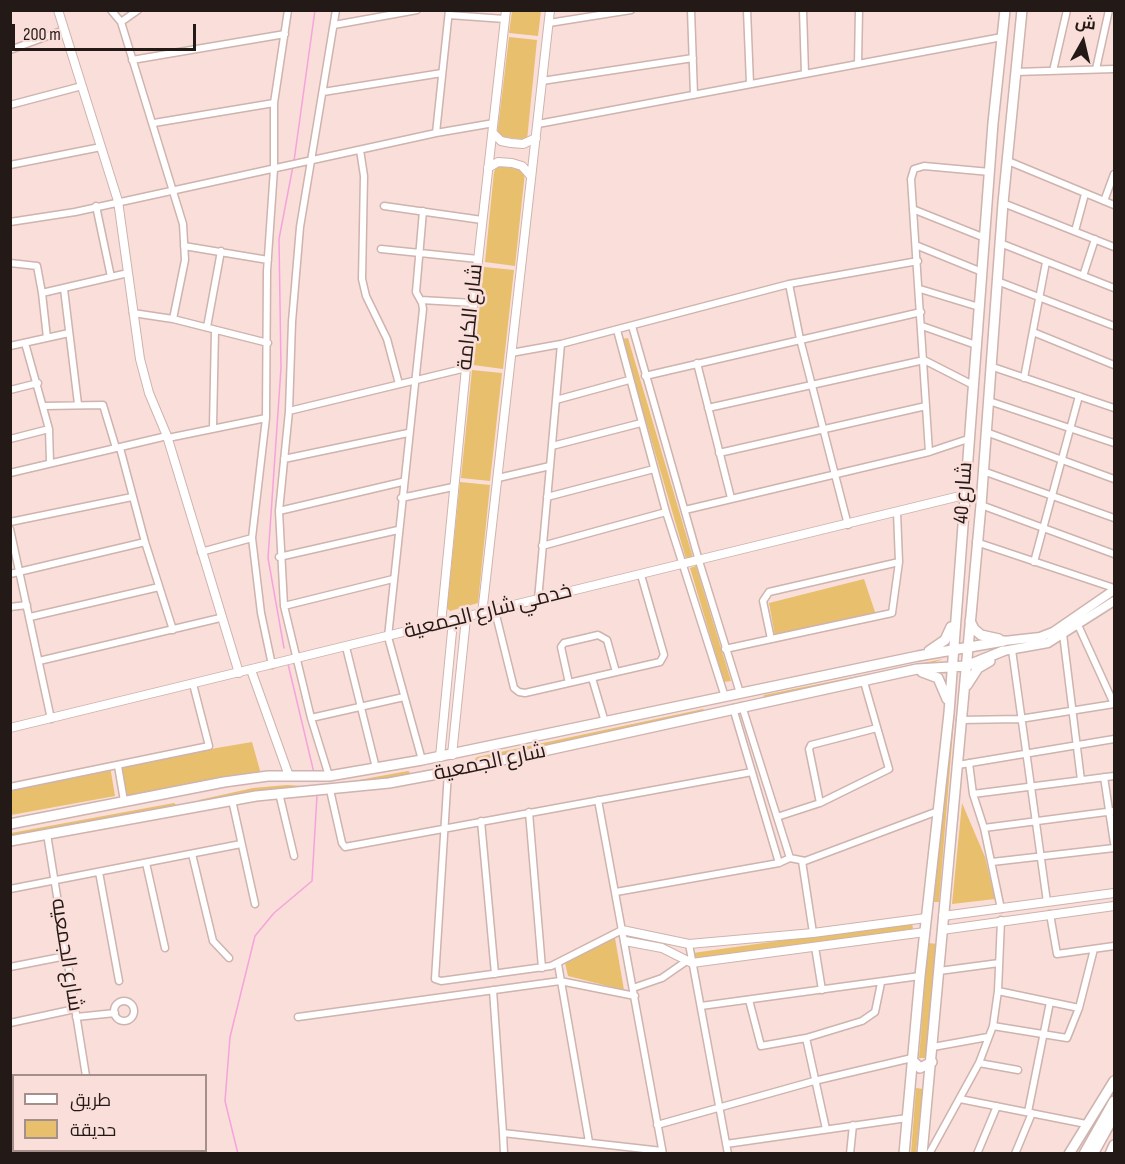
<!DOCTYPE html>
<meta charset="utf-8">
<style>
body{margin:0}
#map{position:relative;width:1125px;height:1164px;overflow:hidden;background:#faded9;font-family:"Sofia Sans Condensed",Cairo,sans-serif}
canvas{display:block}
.frame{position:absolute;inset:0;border:12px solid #231917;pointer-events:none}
.legend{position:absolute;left:12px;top:1074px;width:195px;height:78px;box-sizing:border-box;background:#faded9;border:2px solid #a48f8b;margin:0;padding:8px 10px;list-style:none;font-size:18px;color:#231917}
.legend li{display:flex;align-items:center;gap:12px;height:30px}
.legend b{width:30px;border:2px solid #a48f8b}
.north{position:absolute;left:1053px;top:12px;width:60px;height:60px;-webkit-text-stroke:4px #faded9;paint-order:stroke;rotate:8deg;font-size:16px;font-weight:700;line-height:24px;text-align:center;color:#231917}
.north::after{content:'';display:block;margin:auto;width:21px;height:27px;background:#231917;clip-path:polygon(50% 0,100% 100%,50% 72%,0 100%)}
.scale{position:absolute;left:12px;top:24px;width:184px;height:27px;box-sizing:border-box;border:3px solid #231917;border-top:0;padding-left:8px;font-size:18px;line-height:21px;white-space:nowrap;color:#231917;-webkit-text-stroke:4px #faded9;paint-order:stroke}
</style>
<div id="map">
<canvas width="1125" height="1164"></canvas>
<div class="frame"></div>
<ul class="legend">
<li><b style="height:8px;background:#fff"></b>طريق</li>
<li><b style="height:16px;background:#e8bf6c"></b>حديقة</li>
</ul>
<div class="north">ش</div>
<div class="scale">200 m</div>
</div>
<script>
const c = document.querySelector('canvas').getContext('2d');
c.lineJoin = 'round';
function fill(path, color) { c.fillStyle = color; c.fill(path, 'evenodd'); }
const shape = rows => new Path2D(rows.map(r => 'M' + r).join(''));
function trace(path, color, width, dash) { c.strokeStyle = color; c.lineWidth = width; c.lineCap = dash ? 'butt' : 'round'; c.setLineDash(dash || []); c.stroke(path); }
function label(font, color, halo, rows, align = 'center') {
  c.font = font + ' "Sofia Sans Condensed",Cairo,sans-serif'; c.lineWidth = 5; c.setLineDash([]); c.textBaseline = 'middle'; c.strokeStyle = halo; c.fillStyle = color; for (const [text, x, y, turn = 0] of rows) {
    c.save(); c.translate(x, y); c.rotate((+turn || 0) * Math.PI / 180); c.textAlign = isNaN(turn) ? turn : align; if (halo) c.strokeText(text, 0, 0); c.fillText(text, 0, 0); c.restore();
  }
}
fill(shape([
 [512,11,541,11,538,36,509,33],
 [509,37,537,40,527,140,497,136],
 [497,166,519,169,525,172,515,266,485,262,494,172],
 [484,267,514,270,503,369,473,365],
 [628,338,693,558,686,559,622,339],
 [472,370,502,373,490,481,461,478],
 [460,482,490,485,478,603,450,611,447,608],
 [696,566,731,681,724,682,690,568],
 [864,579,876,615,775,636,769,603],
 [943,659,917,669,763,700,764,695],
 [952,681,957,681,939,902,934,902],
 [703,709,707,713,476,761,475,759,477,757],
 [252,742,261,774,126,799,117,765],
 [110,766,115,796,11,815,11,786],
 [408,771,410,772,408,776,371,783,200,803,199,800,253,788,287,785,320,787],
 [174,803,178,806,11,838,11,833],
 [962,803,985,857,995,899,952,904],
 [912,922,913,929,694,961,693,953],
 [615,938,624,990,568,976,565,963],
 [928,943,938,944,927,1058,919,1058],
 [916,1088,923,1089,916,1153,911,1153]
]), '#e8bf6c');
trace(shape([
 [294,161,315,10],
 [284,648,268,558,281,368,279,239,293,166],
 [288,664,314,773],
 [238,1154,225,1101,230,1037,255,936,274,913,312,881,317,795]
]), '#f5a3dc', 1.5);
const minor = shape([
 [111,10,121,22,183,224,185,260,173,319],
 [691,10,694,95],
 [747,10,750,84],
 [803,10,805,74],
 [449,15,505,19],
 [121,22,138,10],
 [549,23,631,10],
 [334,25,417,10],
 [10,50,64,30],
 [132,60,285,34],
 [858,64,859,10],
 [1096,69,1109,10],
 [1053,71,1067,10],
 [1015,72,1114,69],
 [542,81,693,58],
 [323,92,442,73],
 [10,105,82,86],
 [154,123,274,103],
 [538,124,1002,37],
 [436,133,449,10],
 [360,150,364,176,362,279,366,296,387,339,399,384],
 [1008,161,1114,205],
 [10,165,101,147],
 [1104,201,1114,174],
 [1003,203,1114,247],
 [96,206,111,277],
 [384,206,482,220],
 [915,210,985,238],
 [10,222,75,212,436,133,494,123],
 [1075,231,1085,194],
 [1000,243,1114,288],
 [184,246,268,260],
 [918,246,982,272],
 [381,249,478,259],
 [10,263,37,266,42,293,128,273],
 [1083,276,1095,239],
 [997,281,1114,326],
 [789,284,800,339,848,525],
 [64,289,78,404],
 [920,289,979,307],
 [42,293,47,338],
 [421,300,473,303],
 [133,313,173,319,268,343],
 [632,326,699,561,740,693],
 [922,326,976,345],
 [207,327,221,251],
 [617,330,666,512,725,697],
 [1033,332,1114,365],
 [25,343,49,429,50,463],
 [10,346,69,333],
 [511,353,561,344,789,284,918,261],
 [697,363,731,498],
 [990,366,1114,408],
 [645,376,921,312],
 [1024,378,1046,262],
 [10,390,38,383],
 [556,400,629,380],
 [989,401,1114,443],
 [44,406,103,405,116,448],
 [708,408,924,360,973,385],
 [289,411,466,368],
 [213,427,215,330],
 [986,432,1114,479],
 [168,438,266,418],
 [10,439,49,429],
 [552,446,641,423],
 [120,448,145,542,173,630],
 [929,452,911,179,914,169,924,166,990,172],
 [719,453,926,406],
 [284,459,408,433],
 [983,471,1114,518],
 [10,473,167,436],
 [498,478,550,466],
 [547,497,654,469],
 [401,498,453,487],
 [981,505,1114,554],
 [685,510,929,452,968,439],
 [279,511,402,482],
 [10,522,132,497],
 [10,529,51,719],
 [976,542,1111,587],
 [542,546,666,512],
 [201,552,252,538],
 [279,557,398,530],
 [1034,562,1079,396],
 [10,574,145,542],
 [538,600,561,344],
 [284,606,393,579],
 [10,607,27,605],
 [495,611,514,688,519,692,525,693,660,662,664,655,641,575],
 [30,617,159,587],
 [1078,625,1114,704],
 [1063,634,1081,780],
 [771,639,763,601,769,592,899,562],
 [346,647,376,768],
 [725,649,892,613,899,562,897,512],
 [1012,650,1047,902],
 [39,661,220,618],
 [272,665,261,613,252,538,266,418,267,271,274,169,274,103,288,10],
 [592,678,605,722],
 [569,683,561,647,564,643,598,635,607,640,616,672],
 [742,706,790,858],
 [733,708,779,863],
 [311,718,404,697],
 [960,720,1020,719,1114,704],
 [422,760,388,637,423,309,422,303,416,292,423,211],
 [969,763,973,794,984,828,1001,909],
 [958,765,1114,739],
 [118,766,124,801],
 [448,772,435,979,441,981,551,966,622,930],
 [329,776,311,718,284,606,279,511,289,411,292,322,300,227,336,10],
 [1104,777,1114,843],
 [10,787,209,746,193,684],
 [330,790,342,843,345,847,752,772],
 [279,793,294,856],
 [973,794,1114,776],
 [232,800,255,904],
 [598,800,663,1154],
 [820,803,809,749,811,745,877,728],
 [529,812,542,968],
 [777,817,820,803,889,769,864,682],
 [481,821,495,974],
 [984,828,1114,811],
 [47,834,86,1076],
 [192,854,213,941,229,958],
 [802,861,813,933],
 [992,862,1114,848],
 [146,863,165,948],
 [99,872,119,981],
 [10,889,241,844],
 [616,892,779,863,790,858,805,861,938,811],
 [1050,914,1057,954,1114,946],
 [689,944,728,1154],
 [815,947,822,990],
 [558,964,589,1142],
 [10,967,66,956],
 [939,971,999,963],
 [633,988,662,978,688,960],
 [493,990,503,1133],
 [998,991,1079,1008],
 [749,1000,761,1046,806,1038,862,1021,875,1012,881,983],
 '114 1011a10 10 0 1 1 20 0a10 10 0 1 1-20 0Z',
 [701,1006,920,976],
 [76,1017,115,1013],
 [298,1017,560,981,635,996],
 [10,1023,75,1009],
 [993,1026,1067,1038,1079,1008,1094,949],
 [806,1038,826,1129],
 [933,1047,988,1037],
 [979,1063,1018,1070],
 [960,1099,1086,1124],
 [1028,1112,1050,1002],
 [657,1125,814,1081,912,1058],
 [726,1144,907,1118],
 [99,1150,99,1154],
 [504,1154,503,1133,662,1151],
 [850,1154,853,1125],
 [929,1154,979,1063,993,1026,998,991,1001,920],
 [977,1154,997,1106],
 [1015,1154,1032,1113]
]);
const tertiary = shape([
 [58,10,118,201,140,359,149,393,167,436,239,673],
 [493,133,501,141,511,143,523,144,536,138],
 [488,168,498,162,512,163,522,166,530,175],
 [482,614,550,10],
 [441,624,466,368,506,10],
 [251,670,289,776],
 [10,728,964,495],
 [452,755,466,618],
 [440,757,453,621],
 [943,916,1114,893],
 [622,930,689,944,813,933,926,918],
 [942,930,1114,906],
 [625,941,662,948,692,963,925,932]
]);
const secondary = shape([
 [1004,641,1040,637,1053,632,1114,590],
 [1003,651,1048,643,1114,601]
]);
const primary = shape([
 [970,621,974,629,981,635,999,639],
 [929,651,945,640,951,627],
 [922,672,938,678,947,699],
 [967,685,978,668,990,661],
 [10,824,224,782,268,776,329,776,422,760,918,656,1004,641],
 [10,841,256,796,389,783,448,772,917,669,966,666,1003,651],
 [912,1060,920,1068,932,1062],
 [904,1154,920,976,949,713,993,123,1005,10],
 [922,1154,981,505,1003,203,1022,10],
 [1069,1154,1114,1081],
 [1084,1154,1114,1101],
 [1093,1154,1114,1116],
 [1110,1154,1114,1145]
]);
trace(minor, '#ceb3ae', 9);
trace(tertiary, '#ceb3ae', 10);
trace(secondary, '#ceb3ae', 11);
trace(primary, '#ceb3ae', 12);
trace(minor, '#fff', 6);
trace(tertiary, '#fff', 8);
trace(secondary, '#fff', 8);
trace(primary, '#fff', 9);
label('21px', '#231917', '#faded9', [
 ["شارع الكرامة",471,317,-84],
 ["شارع 40",964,493,-86],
 ["خدمي شارع الجمعية",488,612,-14],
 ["شارع الجمعية",490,763,-12],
 ["شارع الجمعيه",66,955,81]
]);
</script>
